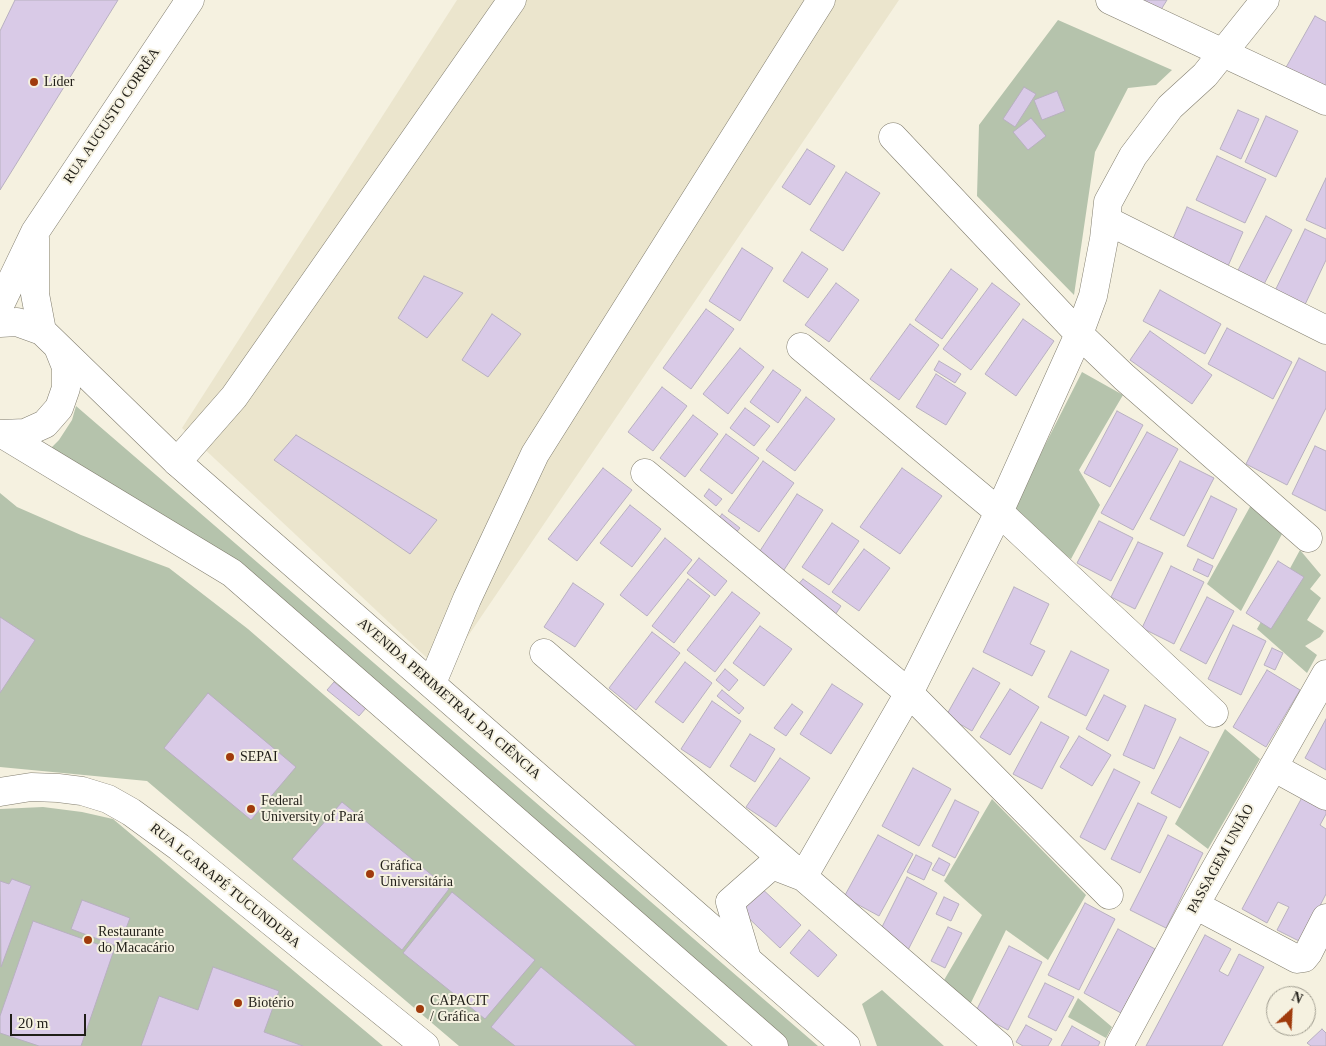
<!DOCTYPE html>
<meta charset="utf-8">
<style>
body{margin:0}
#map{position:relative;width:1326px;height:1046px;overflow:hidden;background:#f5f1e0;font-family:"Times New Roman",serif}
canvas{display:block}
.north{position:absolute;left:1266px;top:986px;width:50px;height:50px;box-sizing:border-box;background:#f5f1e0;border:1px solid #a09d90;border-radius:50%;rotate:25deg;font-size:14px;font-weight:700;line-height:20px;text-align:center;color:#201e18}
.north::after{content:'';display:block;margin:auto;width:18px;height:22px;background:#a03b0c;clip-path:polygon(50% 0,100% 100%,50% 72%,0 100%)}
.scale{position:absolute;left:10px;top:1014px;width:76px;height:22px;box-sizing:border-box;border:2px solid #201e18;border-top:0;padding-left:6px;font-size:15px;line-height:18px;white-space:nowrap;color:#201e18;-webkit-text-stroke:4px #f5f1e0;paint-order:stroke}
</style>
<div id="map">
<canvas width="1326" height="1046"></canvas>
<div class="north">N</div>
<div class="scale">20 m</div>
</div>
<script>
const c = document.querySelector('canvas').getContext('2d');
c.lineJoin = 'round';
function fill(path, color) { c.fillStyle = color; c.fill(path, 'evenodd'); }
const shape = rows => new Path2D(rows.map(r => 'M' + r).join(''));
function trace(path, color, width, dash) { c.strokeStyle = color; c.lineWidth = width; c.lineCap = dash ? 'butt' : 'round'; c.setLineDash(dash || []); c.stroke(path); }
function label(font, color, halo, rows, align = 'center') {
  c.font = font + ' "Times New Roman",serif'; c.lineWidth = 4; c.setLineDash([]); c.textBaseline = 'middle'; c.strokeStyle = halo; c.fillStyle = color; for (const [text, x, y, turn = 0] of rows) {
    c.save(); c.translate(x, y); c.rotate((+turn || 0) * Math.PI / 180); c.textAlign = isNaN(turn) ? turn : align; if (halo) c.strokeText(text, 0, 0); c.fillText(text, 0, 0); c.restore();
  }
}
fill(shape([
 [457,0,899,0,443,673,182,428]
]), '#ebe5cd');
fill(shape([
 [1058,20,1172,70,1156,85,1128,88,1095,152,1074,295,977,196,979,125],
 [1082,372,1123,395,1079,470,1100,505,1071,559,1011,512],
 [76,406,818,1046,785,1046,236,568,45,454,59,440,72,420],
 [0,493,17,507,81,535,169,568,248,629,728,1046,459,1046,147,781,0,767],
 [1251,505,1282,534,1241,611,1207,584],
 [1300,550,1321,575,1310,589,1321,598,1307,620,1324,631,1320,637,1305,646,1317,655,1307,673,1257,629],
 [1225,729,1260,759,1208,849,1175,824],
 [992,799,1086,895,1048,960,1006,930,967,1011,940,987,982,915,944,881],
 [43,807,82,812,113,819,383,1046,0,1046,0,809],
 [882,990,944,1046,877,1046,862,1004],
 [1078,998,1112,1027,1106,1038,1068,1017]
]), '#b5c3ac');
const building = shape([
 [15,0,118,0,0,190,0,31,15,0],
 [1133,0,1167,0,1157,16,1133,0],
 [1315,16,1326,22,1326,88,1284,71,1315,16],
 [1024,87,1036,94,1015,127,1003,119,1024,87],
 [1057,91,1065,111,1042,120,1034,100,1057,91],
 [1238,110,1259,119,1241,159,1220,149,1238,110],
 [1266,116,1298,131,1276,177,1245,162,1266,116],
 [1031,118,1046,136,1028,150,1013,132,1031,118],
 [807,149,835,166,810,205,782,187,807,149],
 [1217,156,1266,179,1245,223,1196,200,1217,156],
 [846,172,880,193,843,251,810,230,846,172],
 [1326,178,1326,229,1306,220,1326,178],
 [1187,207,1243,232,1228,266,1172,241,1187,207],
 [1266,216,1292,230,1261,290,1235,276,1266,216],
 [1305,229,1326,239,1326,260,1302,311,1272,297,1305,229],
 [742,248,773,268,740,321,709,301,742,248],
 [802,252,828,269,808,298,783,281,802,252],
 [951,269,978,289,942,339,915,320,951,269],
 [424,276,463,293,427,338,398,318,424,276],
 [836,283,859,300,829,342,805,325,836,283],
 [992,283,1020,304,971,370,943,349,992,283],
 [1160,290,1221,324,1205,354,1143,321,1160,290],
 [706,309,734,329,691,389,663,368,706,309],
 [492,314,521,334,488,377,462,360,492,314],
 [1023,319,1054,341,1016,396,985,374,1023,319],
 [910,324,939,345,899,400,870,379,910,324],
 [1227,328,1292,362,1273,399,1208,364,1227,328],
 [1150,331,1212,375,1192,404,1130,360,1150,331],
 [740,348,764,367,728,414,703,394,740,348],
 [1299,358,1326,372,1326,408,1287,485,1246,464,1299,358],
 [939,361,961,374,955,383,934,370,939,361],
 [773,370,801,390,778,423,750,402,773,370],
 [936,374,966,393,946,425,916,407,936,374],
 [662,387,687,406,653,451,628,432,662,387],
 [806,397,835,419,795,471,766,450,806,397],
 [745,408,770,426,754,446,730,428,745,408],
 [1117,411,1143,425,1110,487,1084,473,1117,411],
 [693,415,718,434,685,477,660,458,693,415],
 [1147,432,1178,449,1133,530,1101,513,1147,432],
 [726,434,759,458,732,494,700,470,726,434],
 [296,435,437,520,410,554,274,460,296,435],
 [1315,446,1326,451,1326,511,1292,494,1315,446],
 [763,461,794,483,759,532,728,511,763,461],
 [1180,461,1214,478,1184,536,1150,519,1180,461],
 [603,468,632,490,577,561,548,539,603,468],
 [902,468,942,496,900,554,860,527,902,468],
 [709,489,722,499,716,506,704,496,709,489],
 [797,494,823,510,782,573,756,557,797,494],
 [1211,496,1237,509,1213,559,1187,546,1211,496],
 [630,505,661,529,632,567,600,543,630,505],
 [722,514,740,528,733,536,716,522,722,514],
 [1099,521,1133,538,1111,581,1077,563,1099,521],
 [832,523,859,541,829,585,802,567,832,523],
 [665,538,692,560,647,616,620,595,665,538],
 [1138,542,1163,553,1135,609,1111,597,1138,542],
 [864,549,890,568,859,611,832,592,864,549],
 [699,558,727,581,715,596,687,573,699,558],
 [1198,559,1213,566,1208,577,1193,570,1198,559],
 [1278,561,1304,577,1271,629,1246,613,1278,561],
 [1171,566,1204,582,1174,644,1142,628,1171,566],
 [688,579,710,596,674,643,652,626,688,579],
 [803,579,841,606,835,615,796,587,803,579],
 [573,583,604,604,575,647,544,627,573,583],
 [1014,587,1049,604,1030,644,1045,651,1032,676,983,652,1014,587],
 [732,592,760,613,715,672,687,650,732,592],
 [1207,597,1234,611,1206,664,1180,650,1207,597],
 [0,617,35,640,0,693,0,617],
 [1233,625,1266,641,1241,695,1208,679,1233,625],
 [760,626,792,649,764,686,733,663,760,626],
 [652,632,680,653,636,710,609,688,652,632],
 [1272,648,1283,653,1275,670,1264,665,1272,648],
 [1071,651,1109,670,1086,716,1048,697,1071,651],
 [685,662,712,683,683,723,655,702,685,662],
 [973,668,1000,683,972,731,946,716,973,668],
 [725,669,738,680,729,691,716,680,725,669],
 [1267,670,1300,690,1266,747,1233,727,1267,670],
 [334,682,366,708,359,716,327,690,334,682],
 [832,684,863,704,831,754,800,734,832,684],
 [1010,689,1039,707,1010,755,980,737,1010,689],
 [722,690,744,708,739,714,717,696,722,690],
 [208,693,296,767,251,820,164,748,208,693],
 [1104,695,1126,706,1108,741,1086,729,1104,695],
 [712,701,741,721,710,768,681,749,712,701],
 [792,704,803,712,786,736,774,728,792,704],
 [1145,705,1176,719,1154,769,1123,755,1145,705],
 [1326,719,1326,770,1305,758,1326,719],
 [1041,722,1069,737,1042,789,1013,774,1041,722],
 [750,734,775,749,755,782,730,766,750,734],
 [1079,736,1111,755,1092,786,1060,767,1079,736],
 [1180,737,1209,752,1180,808,1151,793,1180,737],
 [780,758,810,778,776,827,746,807,780,758],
 [913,768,951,789,919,846,882,826,913,768],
 [1114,769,1140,782,1105,850,1080,837,1114,769],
 [1306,790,1326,801,1326,814,1320,825,1326,829,1326,894,1301,942,1277,930,1289,907,1278,902,1267,923,1242,909,1306,790],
 [955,800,979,812,955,858,932,846,955,800],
 [342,802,449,889,402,950,292,859,342,802],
 [1138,803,1167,817,1140,873,1111,859,1138,803],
 [878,835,913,854,879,916,844,897,878,835],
 [1168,835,1203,853,1166,928,1130,910,1168,835],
 [916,855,932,863,924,880,907,872,916,855],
 [939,858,950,864,944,876,932,870,939,858],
 [907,877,937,893,908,950,878,935,907,877],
 [12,879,31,886,1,967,0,881,9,884,12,879],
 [759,886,801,925,780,948,738,908,759,886],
 [452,892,535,960,485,1019,403,953,452,892],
 [944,897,959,904,951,921,936,914,944,897],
 [82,900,130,918,119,947,71,929,82,900],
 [1085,903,1115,919,1079,990,1048,975,1085,903],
 [33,921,114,950,81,1046,39,1046,0,1033,0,1016,33,921],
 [948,927,962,933,945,968,931,961,948,927],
 [1118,929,1155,949,1121,1013,1084,993,1118,929],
 [809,930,837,955,818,977,790,953,809,930],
 [1205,935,1231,949,1219,971,1228,976,1239,954,1264,967,1222,1046,1146,1046,1205,935],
 [1009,946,1042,962,1008,1030,975,1013,1009,946],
 [213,967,279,991,264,1032,303,1046,141,1046,159,996,198,1010,213,967],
 [541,967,636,1046,515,1046,491,1027,541,967],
 [1045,983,1074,997,1056,1031,1028,1017,1045,983],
 [1026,1025,1052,1039,1048,1046,1023,1046,1016,1042,1026,1025],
 [1072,1026,1100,1042,1098,1046,1061,1046,1072,1026],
 [1322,1029,1326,1033,1326,1046,1311,1046,1307,1043,1322,1029]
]);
fill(building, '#d9cae7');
trace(building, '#b8b0c0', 1);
const minor = shape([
 [1110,0,1326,101],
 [893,137,1079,334,1124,377,1308,538],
 [1106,220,1326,330],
 [801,347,999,512,1214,713],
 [177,462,234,397,512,0],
 [645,473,909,693,1109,895],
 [544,653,999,1046],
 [432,683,467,599,535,454,821,0],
 [1273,767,1326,796],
 [0,792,31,787,58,788,82,791,108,799,131,812,179,847,425,1046],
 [1195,905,1297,959,1304,958,1308,953,1326,918],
 [747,959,730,902,772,865,803,877,909,693,999,512,1079,334,1093,296,1104,239,1108,202,1133,156,1170,107,1205,75,1265,0],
 [1119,1046,1195,905,1326,674]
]);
const major = shape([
 [35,238,35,294,42,331],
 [0,305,35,232,190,0],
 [0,323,17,322,42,331,177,462,846,1046],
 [0,434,25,433,45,424,59,408,66,388,66,367,58,347],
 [4,435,232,573,774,1046]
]);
trace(minor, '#827e6f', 29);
trace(major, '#827e6f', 29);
trace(minor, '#fff', 28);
trace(major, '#fff', 28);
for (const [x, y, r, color] of [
 [34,82,5,"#a03b0c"],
 [230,757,5,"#a03b0c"],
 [251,809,5,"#a03b0c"],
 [370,874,5,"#a03b0c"],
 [88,940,5,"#a03b0c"],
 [238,1003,5,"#a03b0c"],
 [420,1009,5,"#a03b0c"]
]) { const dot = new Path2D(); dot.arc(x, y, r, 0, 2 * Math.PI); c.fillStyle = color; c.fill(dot); trace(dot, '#f5f1e0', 2); }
label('14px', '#201e18', '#f5f1e0', [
 ["Líder",44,82],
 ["SEPAI",240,757],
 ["Federal",261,801],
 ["University of Pará",261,817],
 ["Gráfica",380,866],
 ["Universitária",380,882],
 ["Restaurante",98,932],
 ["do Macacário",98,948],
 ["CAPACIT",430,1001],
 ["/ Gráfica",430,1017],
 ["Biotério",248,1003]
], 'left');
label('14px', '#201e18', '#f5f1e0', [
 ["RUA AUGUSTO CORRÊA",112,116,-56],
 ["AVENIDA PERIMETRAL DA CIÊNCIA",449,699,41],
 ["PASSAGEM UNIÃO",1221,859,-61],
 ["RUA LGARAPÉ TUCUNDUBA",225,886,39]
]);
</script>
